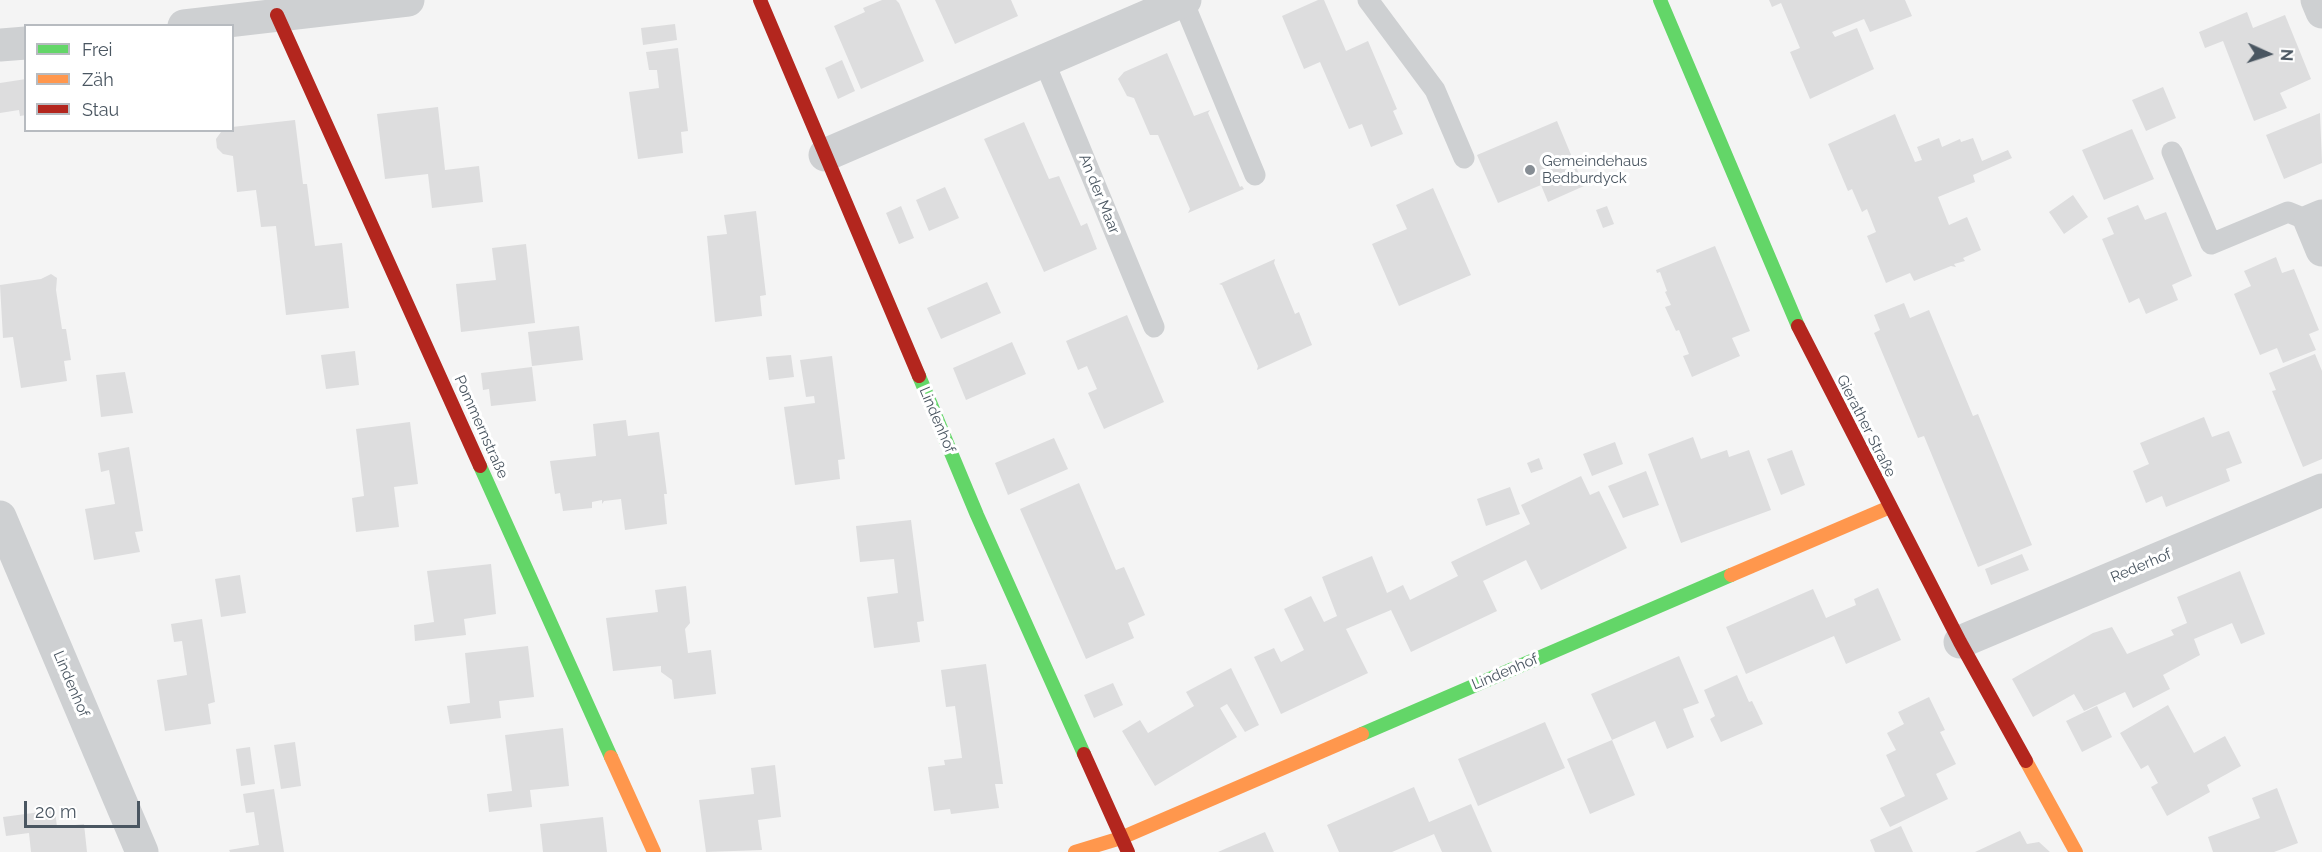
<!DOCTYPE html>
<meta charset="utf-8">
<style>
body{margin:0}
#map{position:relative;width:2322px;height:852px;overflow:hidden;background:#f4f4f4;font-family:Raleway,sans-serif}
canvas{display:block}
.legend{position:absolute;left:24px;top:24px;width:210px;height:108px;box-sizing:border-box;background:#fff;border:2px solid #b7bbc0;margin:0;padding:8px 10px;list-style:none;font-size:18px;color:#4a5661}
.legend li{display:flex;align-items:center;gap:12px;height:30px}
.legend b{width:30px;border:2px solid #b7bbc0}
.north{position:absolute;left:2238px;top:24px;width:60px;height:60px;-webkit-text-stroke:4px #fff;paint-order:stroke;rotate:93deg;font-size:16px;font-weight:700;line-height:24px;text-align:center;color:#4a5661}
.north::after{content:'';display:block;margin:auto;width:21px;height:27px;background:#4a5661;clip-path:polygon(50% 0,100% 100%,50% 72%,0 100%)}
.scale{position:absolute;left:24px;top:801px;width:116px;height:27px;box-sizing:border-box;border:3px solid #4a5661;border-top:0;padding-left:8px;font-size:18px;line-height:21px;white-space:nowrap;color:#4a5661;-webkit-text-stroke:4px #fff;paint-order:stroke}
</style>
<div id="map">
<canvas width="2322" height="852"></canvas>
<ul class="legend">
<li><b style="height:8px;background:#63d668"></b>Frei</li>
<li><b style="height:8px;background:#ff974d"></b>Zäh</li>
<li><b style="height:8px;background:#b3261e"></b>Stau</li>
</ul>
<div class="north">N</div>
<div class="scale">20 m</div>
</div>
<script>
const c = document.querySelector('canvas').getContext('2d');
c.lineJoin = 'round';
function fill(path, color) { c.fillStyle = color; c.fill(path, 'evenodd'); }
const shape = rows => new Path2D(rows.map(r => 'M' + r).join(''));
function trace(path, color, width, dash) { c.strokeStyle = color; c.lineWidth = width; c.lineCap = dash ? 'butt' : 'round'; c.setLineDash(dash || []); c.stroke(path); }
function label(font, color, halo, rows, align = 'center') {
  c.font = font + ' Raleway,sans-serif'; c.lineWidth = 6; c.setLineDash([]); c.textBaseline = 'middle'; c.strokeStyle = halo; c.fillStyle = color; for (const [text, x, y, turn = 0] of rows) {
    c.save(); c.translate(x, y); c.rotate((+turn || 0) * Math.PI / 180); c.textAlign = isNaN(turn) ? turn : align; if (halo) c.strokeText(text, 0, 0); c.fillText(text, 0, 0); c.restore();
  }
}
fill(shape([
 [882,0,896,0,899,3,924,61,861,89,834,26,865,12,863,8],
 [935,0,1011,0,1018,16,955,44],
 [1318,0,1324,0,1346,51,1368,41,1397,109,1393,111,1403,134,1371,147,1362,124,1349,129,1320,62,1304,69,1282,16],
 [1769,0,1905,0,1912,16,1870,32,1864,19,1832,32,1835,37,1857,28,1874,69,1810,99,1790,52,1800,48,1781,3,1772,7],
 [2247,12,2253,28,2285,15,2311,79,2280,93,2287,108,2254,121,2223,41,2205,48,2199,32],
 [675,24,677,40,643,45,641,28],
 [678,48,688,131,681,132,683,153,638,159,629,92,659,88,657,70,649,70,646,52],
 [1167,53,1194,116,1210,110,1208,113,1240,187,1242,186,1244,189,1188,213,1190,209,1158,135,1150,135,1134,98,1127,96,1118,79,1124,72],
 [842,60,855,91,838,99,825,68],
 [26,79,26,115,20,116,19,110,0,113,0,83],
 [2163,87,2176,118,2146,131,2132,100],
 [438,107,445,170,479,166,483,202,432,208,428,174,385,179,377,114],
 [2320,113,2322,163,2284,179,2266,135],
 [1895,114,1915,162,1922,160,1917,147,1939,138,1942,147,1960,139,1961,142,1973,138,1982,161,2008,150,2012,158,1973,175,1975,182,1938,197,1949,225,1967,217,1981,250,1963,258,1965,261,1954,264,1956,267,1951,266,1914,281,1910,273,1886,283,1867,236,1876,232,1867,209,1862,212,1852,189,1848,191,1828,144],
 [295,120,303,184,307,184,315,246,342,243,349,308,286,315,276,226,261,227,256,190,237,192,233,156,223,154,217,148,216,139,221,132,232,130,232,127],
 [1557,121,1584,186,1548,202,1541,185,1498,203,1477,155],
 [1024,122,1049,179,1059,176,1081,226,1087,223,1097,249,1044,272,984,139],
 [2132,129,2154,179,2104,200,2082,150],
 [945,187,959,218,929,231,916,200],
 [1433,188,1471,275,1399,306,1372,244,1407,229,1396,205],
 [2073,195,2088,217,2064,234,2049,212],
 [2138,205,2145,220,2166,212,2192,276,2172,285,2178,300,2146,314,2139,298,2129,303,2102,239,2114,234,2107,218],
 [901,206,914,238,899,244,886,213],
 [1607,206,1614,224,1603,228,1596,210],
 [756,211,766,295,760,296,762,316,715,322,707,236,727,234,724,215],
 [526,244,535,323,461,332,456,284,496,280,492,248],
 [1715,246,1750,331,1732,338,1740,356,1692,377,1683,356,1689,354,1679,330,1676,331,1665,307,1671,305,1665,292,1667,291,1660,272,1657,273,1656,270],
 [2276,257,2282,273,2294,269,2319,330,2309,334,2316,350,2283,363,2277,348,2260,355,2234,294,2251,286,2244,271],
 [1275,259,1274,263,1295,314,1299,312,1312,345,1257,370,1258,366,1222,285,1219,284],
 [51,274,57,278,56,290,62,329,66,329,71,360,64,361,67,381,21,388,13,337,3,338,0,285,41,279],
 [987,282,1001,313,941,339,927,308],
 [1904,303,1910,318,1929,310,1973,416,1978,414,2032,545,1978,567,1924,436,1918,438,1874,333,1880,330,1874,315],
 [1127,315,1164,402,1104,429,1088,393,1097,389,1087,366,1078,370,1066,341],
 [579,326,583,360,532,366,528,332],
 [1012,342,1026,374,966,400,953,368],
 [355,351,359,385,326,389,321,355],
 [2315,354,2322,371,2322,459,2303,467,2272,391,2276,390,2269,373],
 [791,355,794,377,769,380,766,357],
 [832,356,845,459,838,460,840,479,795,485,784,407,815,403,814,396,806,397,800,360],
 [532,367,536,401,491,406,489,389,483,390,481,373],
 [125,372,133,413,101,417,96,375],
 [2204,417,2212,437,2229,431,2242,463,2226,469,2230,481,2166,507,2162,496,2146,503,2133,471,2149,464,2140,443],
 [626,420,628,436,659,432,667,494,664,494,667,524,625,530,621,499,604,501,602,504,602,500,592,502,592,508,563,511,560,493,555,494,550,461,596,456,593,424],
 [410,422,418,484,394,487,399,527,356,532,352,498,364,496,356,429],
 [1693,437,1701,459,1727,450,1729,457,1749,450,1771,510,1681,543,1648,454],
 [1054,438,1068,469,1008,495,995,463],
 [1615,442,1623,464,1592,476,1583,454],
 [129,447,143,531,135,532,140,552,94,560,85,509,115,504,109,470,101,472,98,453],
 [1792,450,1805,485,1781,495,1767,459],
 [1539,458,1543,469,1531,473,1527,463],
 [1646,471,1659,505,1623,518,1608,486],
 [1581,476,1590,495,1599,491,1627,548,1541,590,1526,560,1483,581,1497,611,1411,652,1391,610,1346,629,1368,673,1281,714,1254,657,1274,648,1281,662,1304,650,1284,609,1311,596,1324,622,1337,616,1322,577,1372,556,1387,593,1403,585,1410,600,1458,576,1451,562,1530,524,1521,505],
 [1079,483,1116,570,1124,567,1145,615,1128,623,1134,638,1086,659,1020,509],
 [1510,487,1520,514,1486,526,1477,499],
 [911,520,924,621,917,622,920,642,874,648,867,597,898,593,894,559,860,562,856,526],
 [2022,554,2029,570,1991,585,1985,569],
 [491,564,496,614,464,619,466,635,415,641,414,625,434,622,427,571],
 [2240,571,2265,634,2241,644,2232,623,2194,639,2200,655,2163,675,2170,689,2133,708,2125,692,2084,711,2074,694,2033,717,2012,679,2093,633,2112,627,2127,654,2174,635,2171,630,2187,623,2177,597],
 [240,575,246,613,221,617,215,579],
 [686,586,690,623,685,629,688,653,711,650,716,694,674,699,672,680,661,672,661,666,613,671,606,618,658,612,655,590],
 [1878,588,1901,640,1846,664,1834,636,1746,674,1726,627,1813,589,1826,618,1856,605,1854,599],
 [202,619,215,702,208,704,211,724,165,731,157,680,187,675,182,641,174,642,171,624],
 [528,646,534,697,499,701,501,718,450,724,447,706,470,703,465,653],
 [1679,656,1699,703,1683,709,1694,737,1667,749,1655,721,1612,740,1591,694],
 [986,664,1003,784,995,784,999,808,951,814,950,809,934,811,928,767,945,765,944,760,962,758,955,706,946,707,941,670],
 [1231,668,1259,725,1245,732,1227,704,1220,708,1237,737,1155,786,1122,731,1140,720,1148,733,1194,706,1186,692],
 [1737,675,1749,702,1752,701,1763,724,1721,742,1710,719,1715,716,1704,690],
 [1113,683,1123,705,1094,718,1084,695],
 [1929,697,1945,730,1940,732,1956,764,1936,774,1948,799,1890,827,1880,808,1905,796,1886,755,1896,750,1887,733,1904,724,1898,712],
 [2168,705,2194,753,2225,736,2241,766,2207,785,2210,792,2167,816,2151,787,2158,783,2148,765,2141,769,2120,733],
 [2097,706,2112,737,2082,752,2066,721],
 [1545,722,1565,768,1478,806,1458,759],
 [563,728,569,786,530,790,532,807,489,812,487,794,512,791,505,735],
 [1612,740,1635,795,1590,814,1567,759],
 [295,742,301,786,281,789,274,745],
 [250,747,255,784,241,786,236,749],
 [775,765,781,817,758,820,762,850,706,852,699,800,754,794,751,768],
 [1414,787,1429,822,1471,804,1492,852,1442,852,1434,834,1392,852,1339,852,1327,825],
 [2277,788,2298,843,2274,852,2213,852,2208,837,2260,818,2252,798],
 [274,789,284,852,230,852,229,850,259,845,254,812,246,813,243,794],
 [55,810,57,827,84,824,87,852,31,852,29,833,6,836,3,817],
 [603,817,607,852,543,852,540,824],
 [1901,826,1913,852,1875,852,1870,840],
 [2020,831,2027,844,2039,842,2050,852,1975,852],
 [1265,832,1274,852,1218,852,1227,848]
]), '#ddddde');
trace(shape([
 [1368,0,1435,90,1464,158],
 [1183,1,1255,175],
 [1044,61,1154,327],
 [2172,152,2211,244,2288,212,2310,221]
]), '#ced0d2', 21);
trace(shape([
 [2317,0,2322,12],
 [184,26,408,0],
 [0,45,26,43],
 [825,155,1185,0],
 [2322,216,2310,221,2322,250],
 [0,517,142,852],
 [1960,642,2322,490]
]), '#ced0d2', 33);
trace(shape([
 [1660,0,1798,326],
 [919,376,977,515,1084,754],
 [480,466,611,757],
 [1362,734,1731,575]
]), '#63d668', 14);
trace(shape([
 [1731,575,1890,507],
 [611,757,654,852],
 [2026,761,2076,852],
 [1075,852,1121,838,1362,734]
]), '#ff974d', 14);
trace(shape([
 [760,0,919,376],
 [277,15,480,466],
 [1798,326,1960,642,2026,761],
 [1084,754,1128,852]
]), '#b3261e', 14);
for (const [x, y, r, color] of [
 [1530,170,6,"#868d94"]
]) { const dot = new Path2D(); dot.arc(x, y, r, 0, 2 * Math.PI); c.fillStyle = color; c.fill(dot); trace(dot, '#fff', 2); }
label('15px', '#4a5661', '#fff', [
 ["Gemeindehaus",1542,161],
 ["Bedburdyck",1542,178]
], 'left');
label('15px', '#4a5661', '#fff', [
 ["An der Maar",1099,194,68],
 ["Lindenhof",937,420,67],
 ["Gierather Straße",1866,426,63],
 ["Pommernstraße",481,427,66],
 ["Rederhof",2141,566,-23],
 ["Lindenhof",1505,672,-23],
 ["Lindenhof",71,684,67]
]);
</script>
